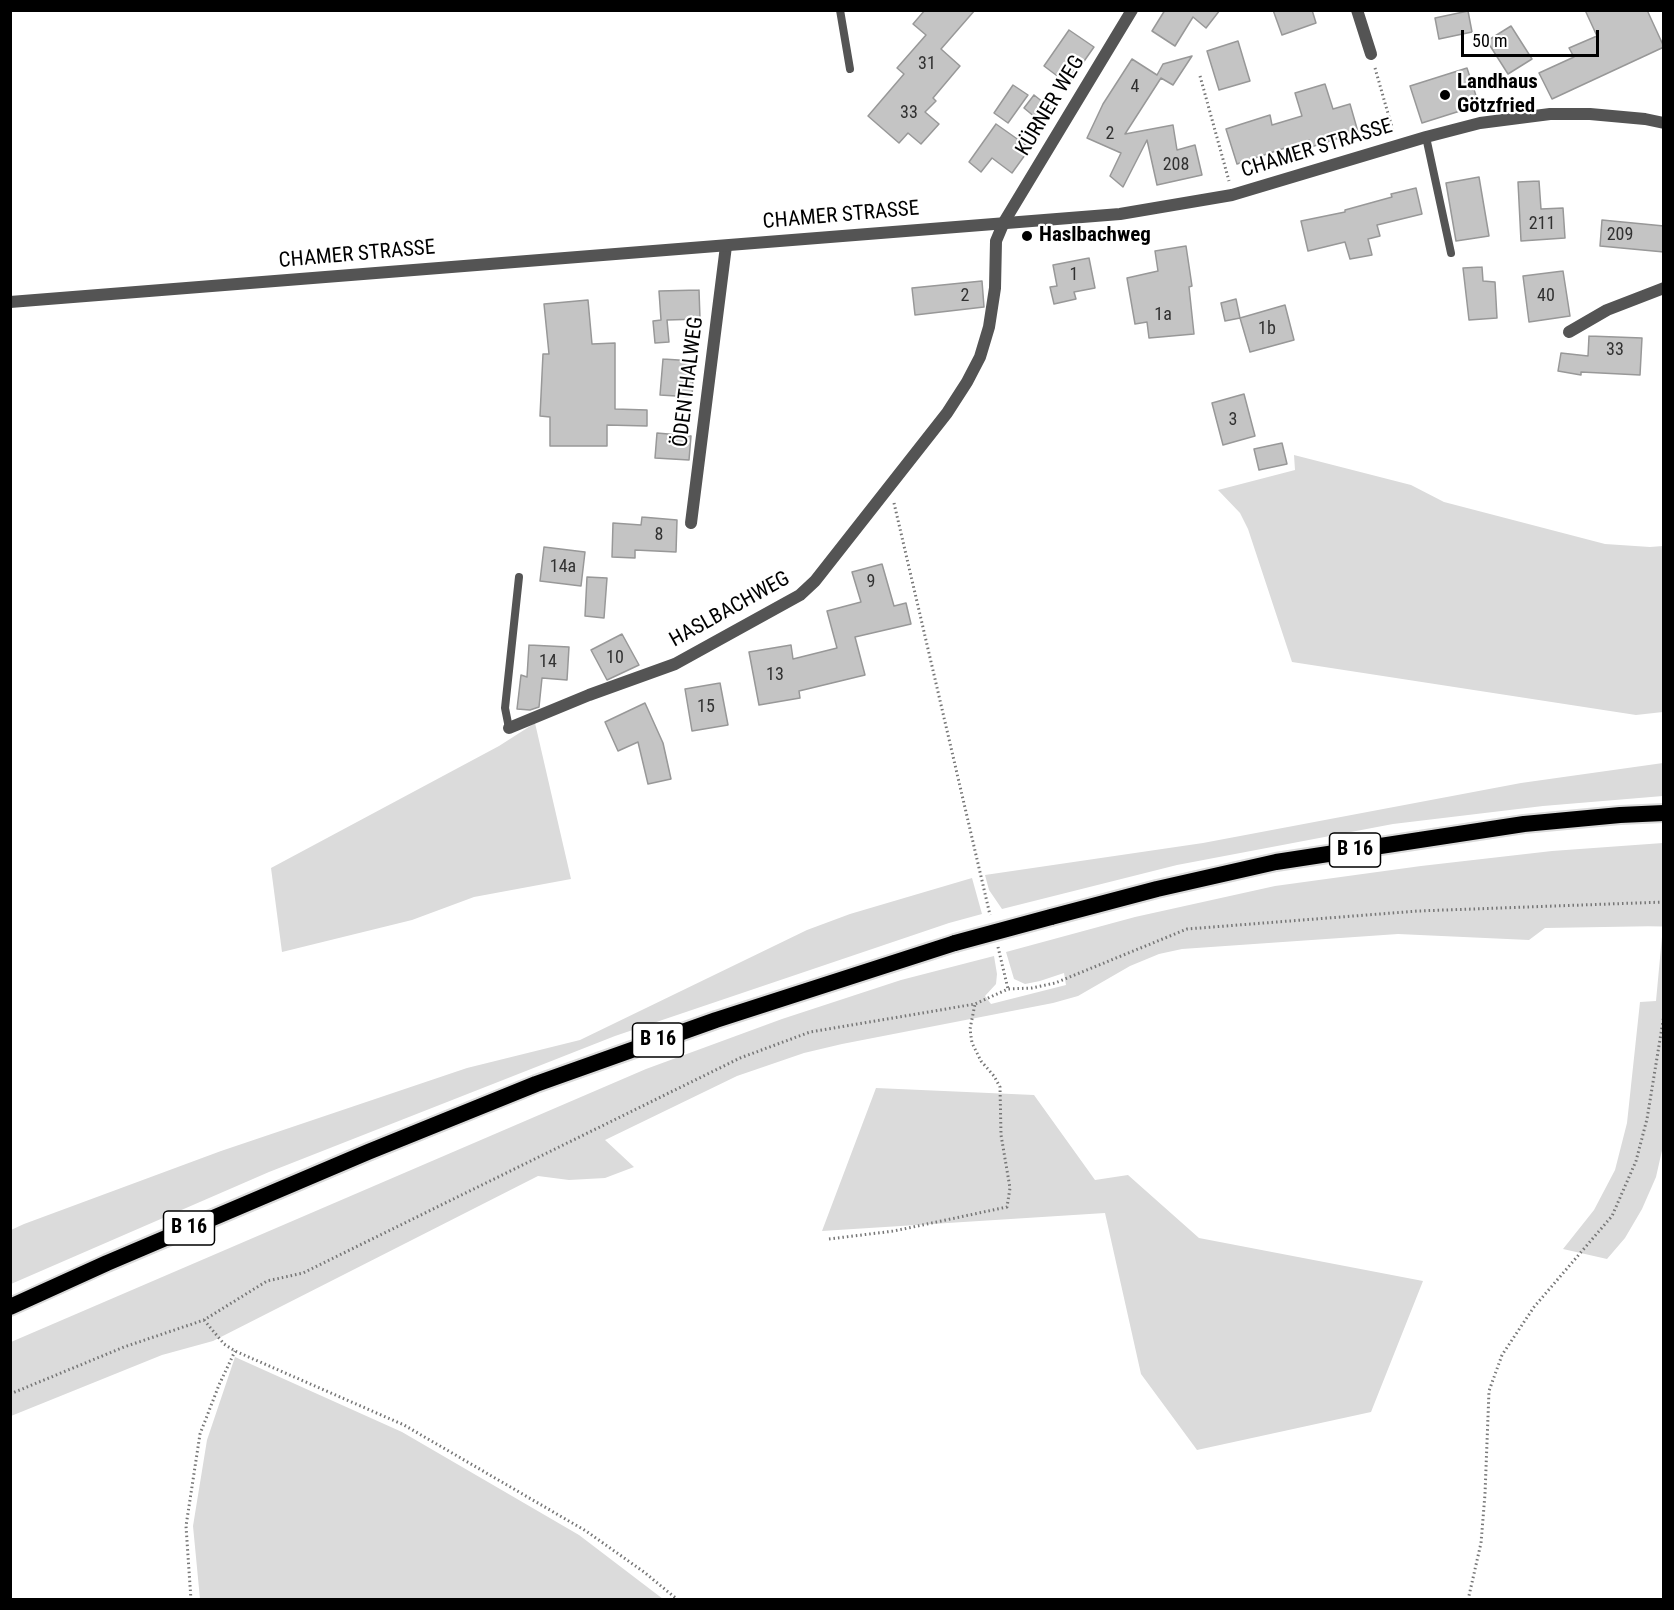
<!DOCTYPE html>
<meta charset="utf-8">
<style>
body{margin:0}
#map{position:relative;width:1674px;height:1610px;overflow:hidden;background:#fff;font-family:"Roboto Condensed",sans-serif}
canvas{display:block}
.frame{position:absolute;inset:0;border:12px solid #000;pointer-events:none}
.scale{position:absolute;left:1461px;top:30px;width:138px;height:27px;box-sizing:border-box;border:3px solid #000;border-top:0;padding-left:8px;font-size:18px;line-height:21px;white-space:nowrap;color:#000;-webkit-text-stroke:4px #fff;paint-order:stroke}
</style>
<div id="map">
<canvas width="1674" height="1610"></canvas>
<div class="frame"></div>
<div class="scale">50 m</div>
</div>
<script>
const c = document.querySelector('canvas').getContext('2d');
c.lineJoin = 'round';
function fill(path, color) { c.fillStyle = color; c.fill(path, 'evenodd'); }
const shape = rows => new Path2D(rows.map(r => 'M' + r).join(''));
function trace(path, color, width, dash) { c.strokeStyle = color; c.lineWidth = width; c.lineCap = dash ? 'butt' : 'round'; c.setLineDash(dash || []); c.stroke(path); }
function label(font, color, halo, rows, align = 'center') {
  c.font = font + ' "Roboto Condensed",sans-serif'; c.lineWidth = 4.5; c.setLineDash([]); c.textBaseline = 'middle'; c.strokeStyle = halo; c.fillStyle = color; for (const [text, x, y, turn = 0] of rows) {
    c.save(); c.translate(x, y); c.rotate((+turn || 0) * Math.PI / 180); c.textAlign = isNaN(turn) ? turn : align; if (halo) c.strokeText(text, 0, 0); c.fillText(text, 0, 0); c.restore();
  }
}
fill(shape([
 [1294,455,1411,485,1444,502,1605,544,1650,547,1663,546,1663,712,1636,715,1292,662,1248,529,1240,513,1218,490,1295,470],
 [535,723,571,879,474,897,412,920,282,952,271,868,499,746],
 [1663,763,1663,796,1543,806,1393,824,1177,865,1002,909,989,890,985,875,1203,843,1521,783],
 [1663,843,1663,1146,1656,1177,1642,1209,1625,1238,1607,1259,1563,1249,1594,1210,1615,1170,1627,1123,1640,1002,1656,1001,1663,926,1545,928,1529,940,1398,934,1182,949,1159,954,1130,966,1078,996,1053,1003,842,1044,804,1053,737,1076,605,1140,634,1167,605,1178,569,1180,538,1176,213,1341,162,1355,11,1416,11,1342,646,1069,782,1019,901,980,994,956,997,974,996,984,985,996,991,1004,1066,985,1064,973,1040,981,1025,984,1014,979,1006,952,1135,917,1275,886,1421,866,1552,851],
 [972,878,982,914,949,923,615,1036,269,1172,11,1284,11,1230,24,1224,221,1151,467,1068,580,1040,807,930,850,914],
 [876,1088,1034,1095,1095,1180,1128,1175,1199,1238,1423,1281,1371,1412,1197,1450,1141,1374,1105,1213,822,1231],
 [235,1357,402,1432,579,1535,663,1599,200,1599,193,1526,207,1440]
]), '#dbdbdb');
const building = shape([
 [925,10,975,10,941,49,960,66,933,98,936,101,925,112,939,124,921,144,908,133,899,143,868,116,904,74,897,68,926,35,913,24,925,10],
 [1165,10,1220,10,1206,28,1193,17,1175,46,1152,31,1165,10],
 [1273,10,1312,10,1316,23,1282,35,1273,10],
 [1585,10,1647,10,1664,47,1552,99,1539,73,1574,57,1569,48,1597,36,1585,10],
 [1468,11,1472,32,1439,39,1435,18,1468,11],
 [1511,26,1532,59,1508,74,1487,41,1511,26],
 [1069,30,1094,47,1068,84,1044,66,1069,30],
 [1238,41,1250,81,1219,90,1207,51,1238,41],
 [1192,56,1173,85,1161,78,1125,134,1173,125,1177,150,1195,145,1202,175,1157,185,1147,140,1123,187,1110,176,1121,153,1087,138,1103,104,1132,59,1157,75,1163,64,1192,56],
 [1467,68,1479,105,1422,123,1410,86,1467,68],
 [1325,84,1333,109,1350,104,1358,132,1311,147,1309,140,1237,164,1226,129,1270,115,1272,125,1302,116,1295,93,1325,84],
 [1013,85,1028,95,1008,123,994,113,1013,85],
 [1034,95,1053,110,1042,123,1024,108,1034,95],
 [996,124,1030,148,1012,173,992,158,981,172,969,162,996,124],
 [1479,177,1489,236,1456,241,1446,183,1479,177],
 [1539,181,1541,209,1563,208,1565,238,1521,241,1518,182,1539,181],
 [1416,188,1422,214,1377,225,1380,236,1368,239,1372,255,1350,259,1345,242,1308,251,1301,221,1345,212,1345,210,1392,197,1391,194,1416,188],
 [1602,220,1664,226,1664,252,1600,246,1602,220],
 [1186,246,1192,286,1189,287,1194,334,1149,338,1147,322,1135,324,1127,278,1158,271,1155,251,1186,246],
 [1089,258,1095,288,1074,292,1076,299,1054,304,1050,287,1057,286,1053,265,1089,258],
 [1482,267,1483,281,1495,282,1497,318,1469,320,1463,268,1482,267],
 [1563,271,1570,316,1529,322,1523,276,1563,271],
 [982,281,984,307,915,315,912,288,982,281],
 [699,290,700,319,667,320,669,342,655,343,653,321,661,320,659,291,699,290],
 [1236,299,1240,318,1225,321,1221,303,1236,299],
 [588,300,592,344,615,343,615,409,647,410,647,426,607,425,607,446,550,446,550,417,540,416,543,354,549,354,544,304,588,300],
 [1285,305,1294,340,1250,352,1240,318,1285,305],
 [1589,336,1642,338,1640,375,1581,372,1581,375,1558,371,1561,353,1588,356,1589,336],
 [663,359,694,361,692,397,660,395,663,359],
 [1244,394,1255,436,1223,445,1212,403,1244,394],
 [657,433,691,436,689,460,655,458,657,433],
 [1282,443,1287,464,1259,470,1254,449,1282,443],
 [642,517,677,520,676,552,635,550,635,558,612,557,613,523,641,525,642,517],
 [544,547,585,552,581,586,540,581,544,547],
 [882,564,894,606,906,603,911,624,855,637,865,675,799,691,800,698,759,705,749,652,791,645,793,659,837,648,827,611,861,602,852,572,882,564],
 [587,577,607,578,604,618,585,616,587,577],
 [622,634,639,665,607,680,591,650,622,634],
 [529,645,569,647,567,680,542,678,539,707,530,710,517,709,521,675,527,677,529,645],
 [720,683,728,725,692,731,685,689,720,683],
 [645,703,663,743,671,779,648,784,638,742,618,751,605,722,645,703]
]);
fill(building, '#c4c4c4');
trace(building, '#989898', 1.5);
const trunk = shape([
 [1051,917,1157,889,1276,862,1524,824,1620,815,1664,813],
 [10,1307,107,1263,368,1152,536,1084,716,1020,955,943]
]);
trace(trunk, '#dbdbdb', 20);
trace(shape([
 [1375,68,1393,131],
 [1200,76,1229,181],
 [894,503,990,915],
 [998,947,1008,989],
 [829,1239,894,1231,1007,1207,1010,1188,1001,1135,1000,1087,994,1076,981,1061,972,1043,970,1029,975,1004],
 [204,1320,224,1344,235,1351,404,1425,586,1531,644,1572,678,1600],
 [10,1394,124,1347,204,1320,267,1281,303,1273,740,1058,810,1032,975,1004,1008,989,1032,988,1055,983,1187,929,1418,911,1664,902],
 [191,1600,186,1526,200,1434,219,1385,235,1351],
 [1468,1600,1481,1543,1485,1494,1489,1391,1502,1355,1534,1307,1612,1216,1636,1161,1647,1119,1664,1015]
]), '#767676', 3, [1.5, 3]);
trace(shape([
 [840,10,850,69],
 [1426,137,1451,253],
 [509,728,505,708,519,577]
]), '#545454', 8);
trace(shape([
 [1357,10,1371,54],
 [1569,332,1607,310,1664,288],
 [691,523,726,246],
 [509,728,589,695,675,664,800,595,815,581,947,413,967,382,980,357,989,327,995,288,996,241,1004,222,1132,10]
]), '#545454', 12);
trace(shape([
 [10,302,1120,214,1232,195,1426,137,1480,123,1550,114,1590,114,1645,119,1664,123]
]), '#545454', 12);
trace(trunk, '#000', 16);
const trunkBridge = shape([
 [955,943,1051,917]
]);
trace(trunkBridge, '#dbdbdb', 20, []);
trace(trunkBridge, '#000', 16);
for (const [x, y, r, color] of [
 [1445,95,6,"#000"],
 [1027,236,6,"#000"]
]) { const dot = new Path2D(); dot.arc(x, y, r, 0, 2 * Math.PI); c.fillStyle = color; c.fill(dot); trace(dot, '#fff', 2); }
label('18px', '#313131', null, [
 ["31",927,64],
 ["4",1135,87],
 ["33",909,113],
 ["2",1110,134],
 ["208",1176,165],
 ["211",1542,224],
 ["209",1620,235],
 ["1",1074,275],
 ["2",965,296],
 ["40",1546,296],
 ["1a",1163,315],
 ["1b",1267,329],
 ["33",1615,350],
 ["3",1233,420],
 ["8",659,535],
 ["14a",563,567],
 ["9",871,582],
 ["10",615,658],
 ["14",548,662],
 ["13",775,675],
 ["15",706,707]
]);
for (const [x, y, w] of [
 [1355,850,51],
 [658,1040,51],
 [189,1228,51]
]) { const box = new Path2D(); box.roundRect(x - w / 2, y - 17, w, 34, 4.5); c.fillStyle = '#fff'; c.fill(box); trace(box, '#000', 1.5); }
label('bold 20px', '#000', null, [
 ["B 16",1355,850],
 ["B 16",658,1040],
 ["B 16",189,1228]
]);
label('bold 21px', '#000', '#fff', [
 ["Landhaus",1457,83],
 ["Götzfried",1457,107],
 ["Haslbachweg",1039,236]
], 'left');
label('21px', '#000', '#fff', [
 ["KÜRNER WEG",1051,106,-59],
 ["CHAMER STRASSE",1317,149,-17],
 ["CHAMER STRASSE",841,216,-5],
 ["CHAMER STRASSE",357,255,-5],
 ["ÖDENTHALWEG",689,382,-83],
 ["HASLBACHWEG",730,610,-29]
]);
</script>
